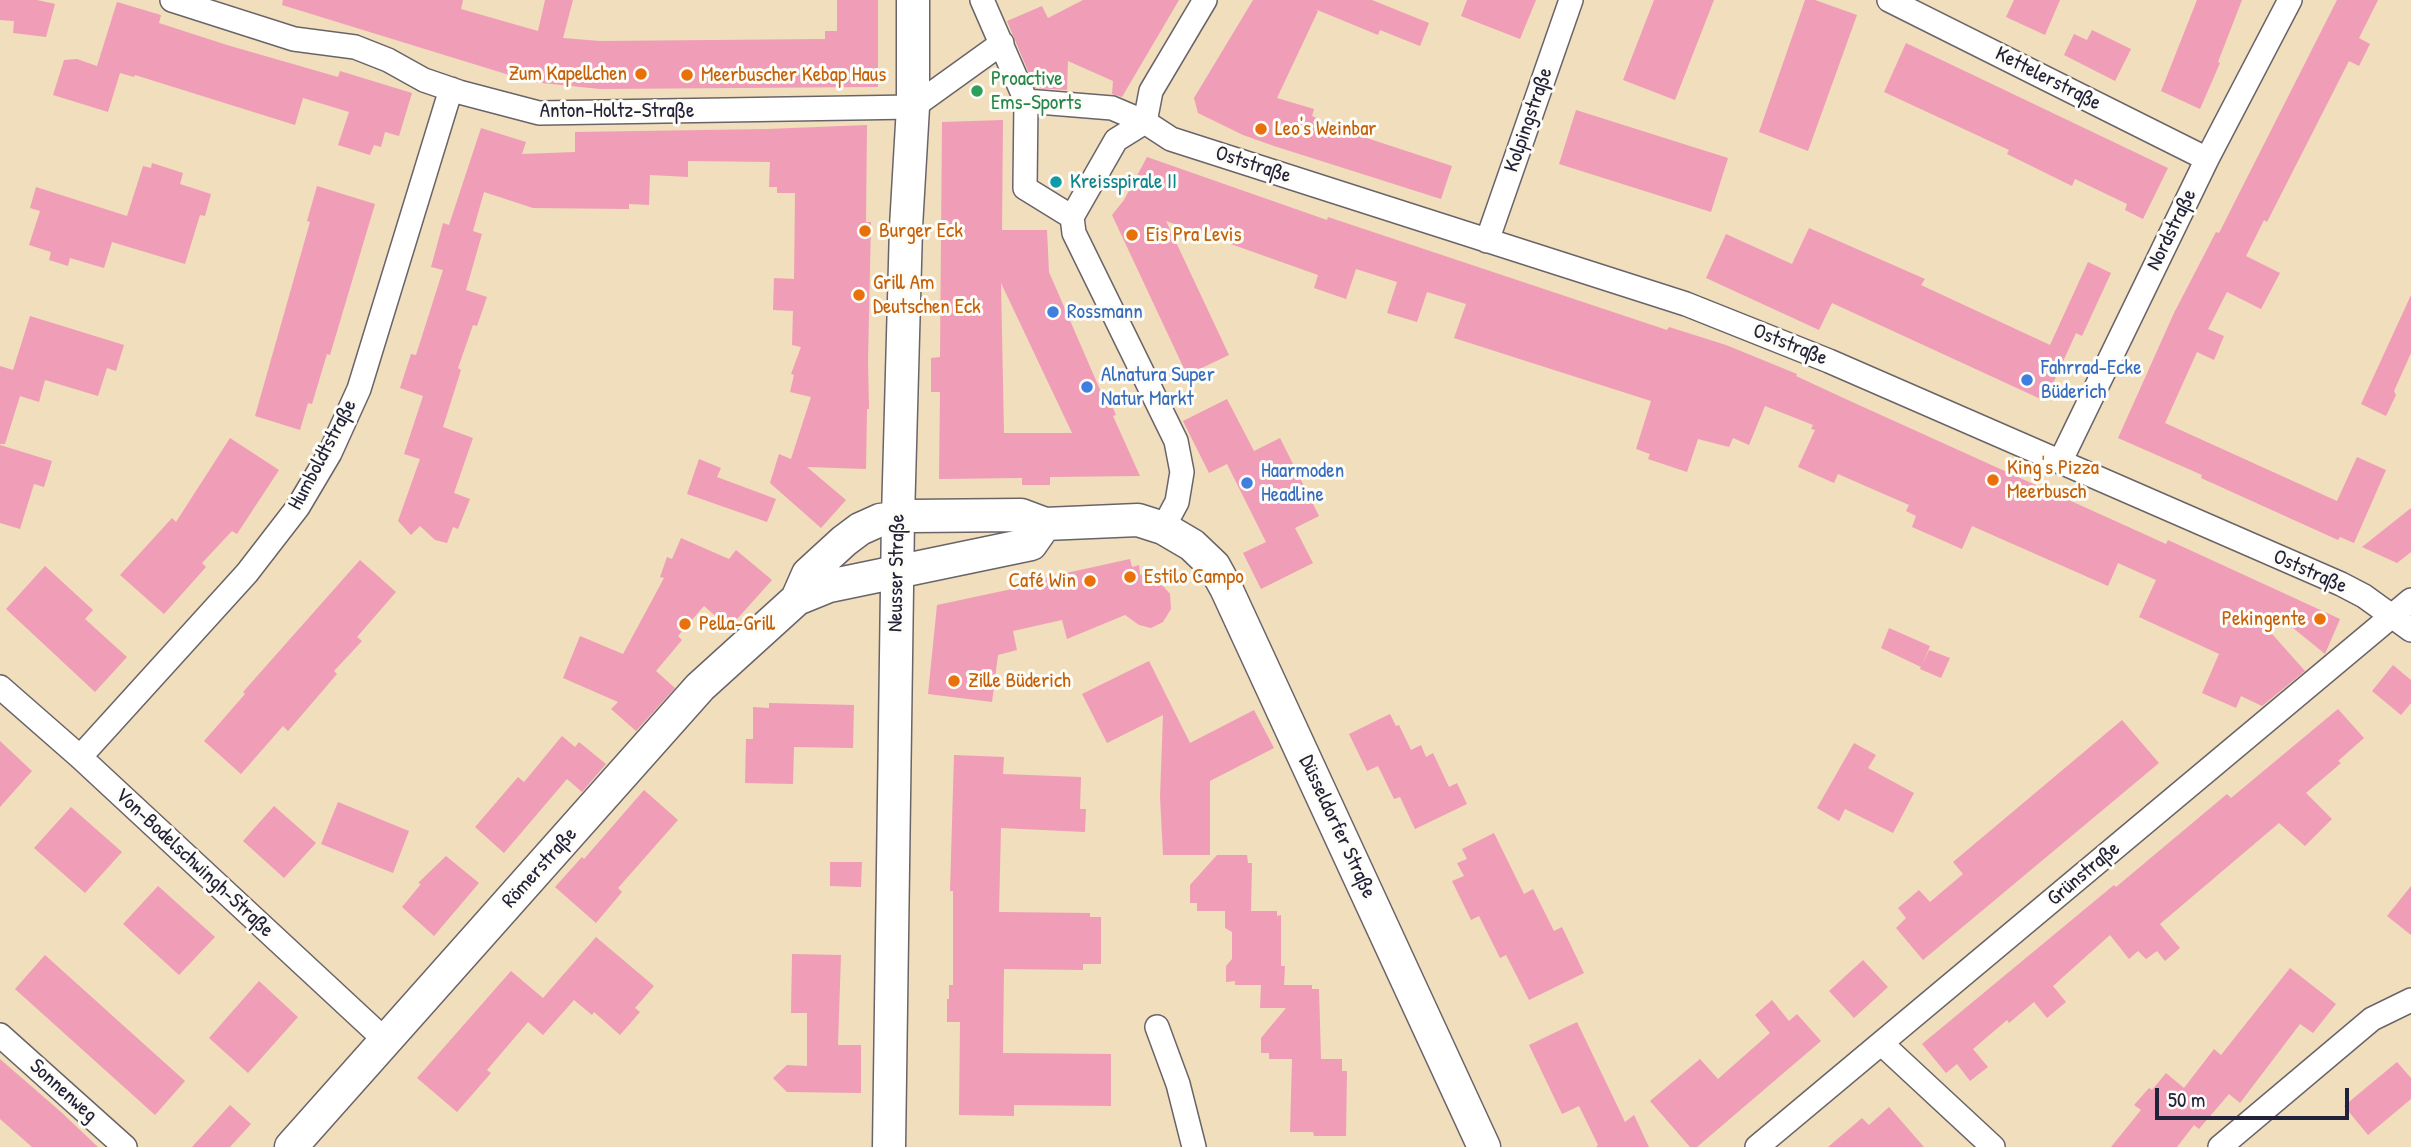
<!DOCTYPE html>
<meta charset="utf-8">
<style>
body{margin:0}
#map{position:relative;width:2411px;height:1147px;overflow:hidden;background:#f0debc;font-family:"Patrick Hand",sans-serif}
canvas{display:block}
.scale{position:absolute;left:2155px;top:1088px;width:194px;height:32px;box-sizing:border-box;border:4px solid #22223b;border-top:0;padding-left:9px;font-size:21px;line-height:24px;white-space:nowrap;color:#22223b;-webkit-text-stroke:5px #fdfcf7;paint-order:stroke}
</style>
<div id="map">
<canvas width="2411" height="1147"></canvas>
<div class="scale">50 m</div>
</div>
<script>
const c = document.querySelector('canvas').getContext('2d');
c.lineJoin = 'round';
function fill(path, color) { c.fillStyle = color; c.fill(path, 'evenodd'); }
const shape = rows => new Path2D(rows.map(r => 'M' + r).join(''));
function trace(path, color, width, dash) { c.strokeStyle = color; c.lineWidth = width; c.lineCap = dash ? 'butt' : 'round'; c.setLineDash(dash || []); c.stroke(path); }
function label(font, color, halo, rows, align = 'center') {
  c.font = font + ' "Patrick Hand",sans-serif'; c.lineWidth = 6; c.setLineDash([]); c.textBaseline = 'middle'; c.strokeStyle = halo; c.fillStyle = color; for (const [text, x, y, turn = 0] of rows) {
    c.save(); c.translate(x, y); c.rotate((+turn || 0) * Math.PI / 180); c.textAlign = isNaN(turn) ? turn : align; if (halo) c.strokeText(text, 0, 0); c.fillText(text, 0, 0); c.restore();
  }
}
fill(shape([
 [0,0,37,0,55,4,46,37,13,33,14,21,0,20],
 [283,0,463,0,461,9,538,31,545,0,573,0,563,38,600,41,825,39,825,31,837,31,837,0,878,0,878,87,600,89,532,82,282,5],
 [1083,0,1179,0,1122,97,1112,94,1113,81,1068,61,1067,90,1035,88,1007,21,1042,6,1048,18],
 [1253,0,1372,0,1429,23,1420,46,1380,30,1378,35,1315,9,1318,11,1277,98,1314,109,1312,116,1319,119,1318,122,1452,166,1441,199,1274,146,1243,135,1198,113,1194,98],
 [1467,0,1536,0,1520,39,1461,16],
 [1654,0,1714,0,1675,100,1623,80],
 [1805,0,1815,0,1857,15,1808,151,1759,132],
 [2014,0,2060,0,2045,35,2006,17],
 [2197,0,2242,0,2218,62,2220,63,2200,109,2161,91],
 [2337,0,2378,0,2359,38,2370,44,2359,66,2349,61,2267,222,2264,220,2246,256,2280,273,2261,309,2227,292,2208,329,2224,336,2214,360,2197,352,2165,423,2337,501,2357,457,2386,470,2354,543,2340,537,2338,540,2201,478,2202,475,2118,438,2174,313,2216,232,2219,233],
 [117,2,161,15,159,23,227,45,338,77,340,71,412,93,399,136,385,132,381,147,374,145,370,155,338,145,349,112,303,98,295,125,135,75,134,77,120,73,108,112,53,95,64,60,77,59,97,66],
 [2092,30,2131,49,2115,81,2064,55,2074,34,2087,40],
 [1906,43,2168,168,2143,219,2125,210,2127,204,2075,179,2072,186,2007,154,2009,150,1884,92],
 [1576,110,1728,158,1711,212,1559,164],
 [1003,120,1002,230,1047,230,1049,272,1101,392,1105,390,1116,415,1113,416,1140,476,1050,477,1050,485,1022,485,1022,478,939,479,940,392,931,392,931,358,940,357,942,122],
 [1001,283,1072,433,1004,433],
 [867,125,866,222,871,222,868,361,869,409,867,409,866,469,807,467,846,500,821,528,770,483,779,454,791,459,811,397,790,392,794,375,791,374,801,347,792,345,793,311,773,310,774,278,794,279,795,193,777,193,777,187,769,187,770,162,688,161,688,177,650,175,649,205,629,204,629,209,533,208,484,192,473,231,482,234,466,290,487,297,477,326,473,325,458,368,461,370,443,427,473,438,454,493,470,499,458,529,453,527,447,543,435,540,420,526,411,535,398,521,420,459,404,454,423,396,400,388,411,354,416,355,443,270,431,267,443,223,449,225,481,128,526,142,522,154,575,152,575,132,767,129],
 [1147,157,1327,220,1328,217,1667,330,1669,327,1726,345,1797,374,1796,376,1850,401,2166,544,2168,540,2340,619,2325,654,2276,614,2265,626,2305,671,2262,706,2241,696,2236,708,2202,693,2219,654,2139,617,2156,580,2118,563,2108,586,1972,526,1962,549,1912,527,1916,516,1906,511,1909,505,1838,474,1834,483,1798,467,1815,430,1811,429,1813,425,1765,406,1749,445,1733,438,1729,447,1698,439,1687,472,1648,459,1650,454,1636,449,1651,401,1454,338,1466,304,1427,292,1417,322,1387,313,1397,282,1356,269,1346,299,1314,288,1318,275,1166,221,1229,355,1187,375,1112,215,1124,200],
 [152,163,183,173,180,184,211,194,205,216,200,215,185,264,112,242,104,268,70,258,68,266,49,260,51,252,29,245,40,211,30,208,36,187,127,216,143,166,151,168],
 [317,186,375,204,330,355,327,354,312,404,308,403,300,430,255,416,310,222,307,221],
 [1809,228,1925,279,1921,285,2050,345,2088,262,2111,273,2082,336,2076,333,2045,401,1832,303,1819,330,1706,278,1726,234,1792,264],
 [2411,295,2411,353,2394,391,2396,395,2386,416,2361,404],
 [30,316,124,345,116,371,107,368,98,396,45,380,39,402,20,396,5,444,0,444,0,366,13,370],
 [1227,399,1254,451,1280,438,1319,516,1295,528,1313,563,1261,589,1243,553,1266,542,1227,464,1209,473,1183,421],
 [230,438,279,470,237,534,232,531,202,563,206,567,164,614,120,575,172,518,176,522],
 [0,445,52,461,44,487,34,484,20,529,0,523],
 [699,459,721,468,717,477,776,499,767,522,687,494],
 [2411,508,2411,552,2397,563,2362,547],
 [681,538,729,559,736,550,772,580,729,628,704,606,678,636,682,640,656,671,675,688,636,731,611,709,618,702,563,678,580,636,623,654,664,578,660,577,667,557,672,559],
 [1130,559,1132,567,1139,565,1140,575,1143,574,1164,587,1170,594,1171,609,1163,622,1151,628,1139,625,1125,615,1067,639,1062,620,1013,631,1017,650,998,655,992,702,928,694,937,605,1026,586,1025,582],
 [360,560,396,592,357,637,362,641,334,671,337,674,288,731,283,726,241,774,204,741,245,694,243,692],
 [45,566,93,610,85,619,127,657,95,692,6,609],
 [1889,628,1930,646,1921,667,1881,648],
 [1929,650,1950,658,1941,678,1920,669],
 [1149,661,1190,743,1254,710,1274,748,1210,781,1210,855,1163,855,1160,797,1163,715,1107,743,1082,694],
 [2393,665,2411,680,2411,703,2401,715,2372,691],
 [769,703,854,705,853,748,794,747,793,784,745,783,746,739,753,739,753,707,769,708],
 [2338,709,2364,738,2338,761,2341,763,2306,793,2332,819,2305,846,2279,823,2160,924,2180,948,2165,961,2157,951,2146,959,2138,951,2129,959,2110,935,2053,986,2066,1002,2047,1018,2034,1002,2009,1023,2007,1020,1973,1049,1988,1067,1970,1081,1957,1064,1946,1073,1922,1044,2114,885,2116,887,2227,794,2231,798],
 [1390,714,1396,726,1399,725,1411,750,1421,745,1426,757,1433,753,1449,787,1457,783,1467,804,1415,829,1400,797,1394,799,1378,766,1367,771,1349,734],
 [2122,720,2159,763,1923,960,1896,928,1906,918,1898,908,1919,890,1930,902,1963,874,1953,862],
 [562,736,575,747,579,742,606,764,582,792,567,779,504,853,475,827,518,777,524,782],
 [0,741,32,771,0,807],
 [1854,743,1876,755,1868,768,1914,793,1893,833,1845,809,1839,821,1817,808],
 [954,755,1004,757,1003,774,1081,777,1080,809,1086,809,1085,832,1001,828,999,912,1090,913,1090,917,1101,917,1101,964,1083,964,1083,970,1004,969,1003,1053,1111,1054,1111,1106,1014,1105,1014,1116,959,1115,960,1022,947,1022,947,999,949,999,949,985,953,985,953,891,950,891],
 [644,790,678,820,618,888,622,892,596,923,555,887,582,857,584,859],
 [338,802,409,831,393,873,321,844],
 [274,806,316,843,284,878,243,841],
 [71,807,122,852,85,893,34,848],
 [1494,833,1524,894,1533,889,1554,931,1562,927,1584,973,1529,1000,1506,955,1500,958,1479,916,1471,920,1452,881,1464,876,1457,863,1467,859,1462,849],
 [1217,855,1247,855,1248,863,1252,863,1251,911,1277,911,1277,916,1281,915,1281,966,1285,966,1284,985,1312,985,1312,989,1319,989,1321,1059,1342,1059,1342,1071,1347,1071,1346,1136,1314,1136,1313,1132,1290,1132,1292,1059,1269,1059,1269,1053,1261,1053,1261,1038,1286,1008,1260,1008,1261,985,1235,985,1235,981,1226,982,1226,966,1232,959,1232,932,1225,928,1225,911,1197,911,1197,903,1190,903,1190,885],
 [446,856,479,883,434,936,402,907,421,884,418,883],
 [830,862,862,862,861,887,830,886],
 [158,886,215,937,179,975,123,924],
 [2411,886,2411,935,2387,916],
 [596,937,654,986,635,1008,640,1012,620,1035,594,1012,592,1015,574,1000,543,1035,528,1022,487,1070,491,1073,457,1112,417,1078,511,971,543,998],
 [792,954,841,955,838,1045,861,1045,861,1093,787,1092,773,1078,787,1065,807,1066,807,1013,791,1013],
 [45,955,185,1081,155,1115,15,989],
 [1863,960,1888,987,1854,1018,1829,991],
 [2290,968,2336,1004,2313,1033,2300,1024,2240,1103,2229,1094,2199,1129,2194,1125,2177,1147,2111,1147,2141,1110,2134,1105,2149,1088,2152,1090,2166,1073,2184,1088,2214,1049,2221,1055],
 [259,981,298,1017,248,1073,209,1038],
 [1772,1000,1789,1021,1797,1014,1821,1041,1697,1147,1690,1147,1650,1101,1700,1059,1718,1079,1770,1033,1755,1015],
 [1577,1022,1625,1122,1634,1115,1649,1147,1596,1147,1598,1145,1579,1106,1562,1114,1529,1045],
 [0,1059,61,1112,98,1147,32,1147,0,1119],
 [2397,1062,2411,1078,2411,1099,2368,1135,2344,1106],
 [230,1105,251,1124,230,1147,192,1147],
 [1889,1107,1924,1147,1828,1147,1862,1118,1869,1125]
]), '#f09db8');
const street = shape([
 [172,0,294,39,355,47,388,60,424,80,459,92,539,113,913,107,1002,43],
 [982,0,1026,101,1025,188,1072,217],
 [1889,0,2207,159],
 [1026,101,1112,108,1145,122,1171,139,1686,304,1829,361,2341,584,2364,596,2411,630],
 [1145,122,1116,140,1072,217,1074,233,1176,441,1182,472,1177,502,1163,528],
 [1145,122,1151,91,1205,0],
 [1487,241,1571,0],
 [2060,462,2207,159,2290,0],
 [0,687,80,757,386,1041],
 [80,757,247,573,298,507,330,453,359,389,451,89],
 [1157,1027,1178,1084,1194,1147],
 [0,1035,125,1147],
 [1882,1044,1993,1147],
 [1757,1147,2411,600],
 [2220,1147,2372,1019,2411,1000]
]);
const secondary = shape([
 [797,599,808,574,844,541,860,529,880,520,912,516,1021,515,1045,524,1138,520,1163,528,1192,545,1214,566,1226,588,1484,1147],
 [291,1147,700,687,797,599,829,586,1031,544,1045,524],
 [889,1147,898,518,906,227,913,107,913,0]
]);
trace(street, '#6a6468', 26);
trace(secondary, '#6a6468', 35);
trace(street, '#fff', 23);
trace(secondary, '#fff', 32);
for (const [x, y, r, color] of [
 [641,74,7,"#e8710a"],
 [687,75,7,"#e8710a"],
 [977,91,7,"#2e9e5b"],
 [1261,129,7,"#e8710a"],
 [1056,182,7,"#0f9aa8"],
 [865,231,7,"#e8710a"],
 [1132,235,7,"#e8710a"],
 [859,295,7,"#e8710a"],
 [1053,312,7,"#3f7fe0"],
 [2027,380,7,"#3f7fe0"],
 [1087,387,7,"#3f7fe0"],
 [1993,480,7,"#e8710a"],
 [1247,483,7,"#3f7fe0"],
 [1130,577,7,"#e8710a"],
 [1090,581,7,"#e8710a"],
 [2320,619,7,"#e8710a"],
 [685,624,7,"#e8710a"],
 [954,681,7,"#e8710a"]
]) { const dot = new Path2D(); dot.arc(x, y, r, 0, 2 * Math.PI); c.fillStyle = color; c.fill(dot); trace(dot, '#fdfcf7', 2.5); }
label('21px', '#c56008', '#fdfcf7', [
 ["Zum Kapellchen",627,74,"right"],
 ["Meerbuscher Kebap Haus",701,75],
 ["Leo's Weinbar",1275,129],
 ["Burger Eck",879,231],
 ["Eis Pra Levis",1146,235],
 ["Grill Am",873,283],
 ["Deutschen Eck",873,307],
 ["King's Pizza",2007,468],
 ["Meerbusch",2007,492],
 ["Estilo Campo",1144,577],
 ["Café Win",1076,581,"right"],
 ["Pekingente",2306,619,"right"],
 ["Pella-Grill",699,624],
 ["Zille Büderich",968,681]
], 'left');
label('21px', '#27864d', '#fdfcf7', [
 ["Proactive",991,79],
 ["Ems-Sports",991,103]
], 'left');
label('21px', '#22223b', '#fdfcf7', [
 ["Kettelerstraße",2048,79,27],
 ["Anton-Holtz-Straße",617,111],
 ["Kolpingstraße",1529,120,-71],
 ["Oststraße",1253,165,18],
 ["Nordstraße",2172,230,-64],
 ["Oststraße",1790,345,22],
 ["Humboldtstraße",323,455,-62],
 ["Oststraße",2310,572,24],
 ["Neusser Straße",897,573,-89],
 ["Düsseldorfer Straße",1337,827,65],
 ["Von-Bodelschwingh-Straße",194,863,43],
 ["Römerstraße",540,868,-48],
 ["Grünstraße",2084,874,-40],
 ["Sonnenweg",63,1091,42]
]);
label('21px', '#0d838f', '#fdfcf7', [
 ["Kreisspirale II",1070,182]
], 'left');
label('21px', '#366cbe', '#fdfcf7', [
 ["Rossmann",1067,312],
 ["Fahrrad-Ecke",2041,368],
 ["Büderich",2041,392],
 ["Alnatura Super",1101,375],
 ["Natur Markt",1101,399],
 ["Haarmoden",1261,471],
 ["Headline",1261,495]
], 'left');
</script>
